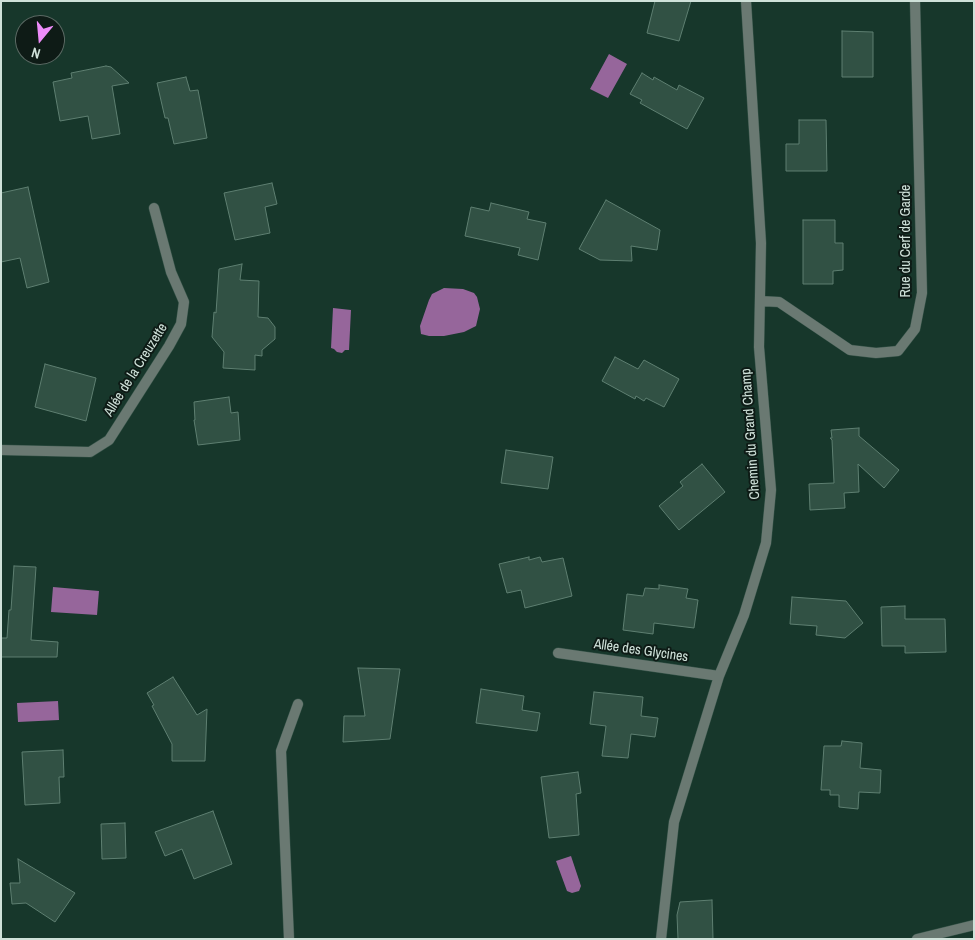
<!DOCTYPE html>
<meta charset="utf-8">
<style>
body{margin:0}
#map{position:relative;width:975px;height:940px;overflow:hidden;background:#17372b;font-family:"Archivo Narrow",sans-serif}
canvas{display:block}
.frame{position:absolute;inset:0;border:2px solid #cfe1d9;pointer-events:none}
.north{position:absolute;left:15px;top:15px;width:50px;height:50px;box-sizing:border-box;background:#0e1b16;border:1px solid #5b6a64;border-radius:50%;rotate:197deg;font-size:14px;font-weight:700;line-height:20px;text-align:center;color:#cfe1d9}
.north::after{content:'';display:block;margin:auto;width:18px;height:22px;background:#ed8cf9;clip-path:polygon(50% 0,100% 100%,50% 72%,0 100%)}
</style>
<div id="map">
<canvas width="975" height="940"></canvas>
<div class="frame"></div>
<div class="north">N</div>
</div>
<script>
const c = document.querySelector('canvas').getContext('2d');
c.lineJoin = 'round';
function fill(path, color) { c.fillStyle = color; c.fill(path, 'evenodd'); }
const shape = rows => new Path2D(rows.map(r => 'M' + r).join(''));
function trace(path, color, width, dash) { c.strokeStyle = color; c.lineWidth = width; c.lineCap = dash ? 'butt' : 'round'; c.setLineDash(dash || []); c.stroke(path); }
function label(font, color, halo, rows, align = 'center') {
  c.font = font + ' "Archivo Narrow",sans-serif'; c.lineWidth = 4; c.setLineDash([]); c.textBaseline = 'middle'; c.strokeStyle = halo; c.fillStyle = color; for (const [text, x, y, turn = 0] of rows) {
    c.save(); c.translate(x, y); c.rotate((+turn || 0) * Math.PI / 180); c.textAlign = isNaN(turn) ? turn : align; if (halo) c.strokeText(text, 0, 0); c.fillText(text, 0, 0); c.restore();
  }
}
fill(shape([
 [609,54,627,64,608,98,590,89],
 [444,288,463,289,474,293,477,297,480,309,476,326,464,332,444,336,429,336,421,334,420,326,429,300,432,294],
 [333,308,351,310,349,350,345,350,342,353,337,352,334,349,331,348],
 [53,587,99,591,97,615,51,612],
 [58,701,59,720,18,722,17,703],
 [571,856,581,886,579,891,572,893,567,891,556,861]
]), '#96669b');
const building = shape([
 [655,1,691,1,679,41,647,33,655,1],
 [842,31,873,32,873,77,842,77,842,31],
 [106,66,111,67,129,83,112,86,120,134,92,139,88,116,60,121,53,82,72,78,71,73,106,66],
 [642,73,653,80,654,77,677,90,679,85,704,98,687,129,640,103,642,100,630,94,642,73],
 [186,77,190,91,198,90,207,138,174,144,168,118,165,118,157,83,186,77],
 [799,120,826,120,827,171,786,171,786,144,799,144,799,120],
 [272,183,277,204,265,207,270,233,235,240,224,193,272,183],
 [28,187,49,282,27,288,20,258,1,262,1,193,28,187],
 [606,200,660,230,657,250,631,246,632,261,600,260,579,249,606,200],
 [491,203,529,212,527,219,546,223,538,260,518,255,520,248,465,236,471,207,489,211,491,203],
 [803,220,835,220,835,243,843,243,843,270,833,271,833,284,803,284,803,220],
 [242,264,240,280,259,281,258,317,268,318,275,327,275,339,262,350,262,356,255,355,255,370,223,368,224,352,212,337,214,312,216,313,219,269,242,264],
 [615,357,638,369,644,360,679,379,664,407,646,398,644,401,636,396,635,399,602,381,615,357],
 [45,364,96,378,86,421,35,407,45,364],
 [229,397,231,413,238,412,240,440,198,445,194,420,195,420,194,402,229,397],
 [859,428,859,436,899,470,884,488,858,464,859,492,844,493,845,508,810,510,809,484,834,483,832,440,830,438,832,438,831,430,859,428],
 [506,450,553,457,548,489,501,483,506,450],
 [702,464,725,492,679,530,659,506,683,486,680,482,702,464],
 [529,557,529,560,540,557,542,562,563,558,572,596,525,608,521,590,507,593,499,564,529,557],
 [14,566,36,567,31,640,58,642,57,657,1,657,1,638,7,638,9,610,11,610,14,566],
 [659,585,688,589,686,598,698,600,694,628,654,623,653,634,623,630,627,594,643,596,645,588,659,589,659,585],
 [792,597,846,601,863,623,845,638,816,635,817,626,790,624,792,597],
 [905,606,905,619,945,619,946,652,905,653,905,646,882,646,881,607,905,606],
 [358,668,400,669,390,739,343,742,344,716,365,716,358,668],
 [173,677,197,715,207,709,205,761,172,761,172,744,152,706,154,705,147,693,173,677],
 [481,689,524,696,522,710,540,713,537,731,476,723,481,689],
 [594,692,643,697,641,716,658,718,655,737,631,734,628,758,602,756,606,726,590,724,594,692],
 [842,741,862,743,860,768,881,770,880,793,859,792,858,809,839,807,839,795,830,795,830,790,821,790,824,746,841,746,842,741],
 [63,750,64,777,59,777,60,803,25,805,22,752,63,750],
 [578,772,581,793,576,794,579,835,549,838,541,777,578,772],
 [213,811,232,864,194,879,182,849,165,856,155,832,213,811],
 [125,823,126,858,102,859,101,824,125,823],
 [18,859,75,893,55,922,26,903,12,904,10,883,20,883,18,859],
 [712,900,713,939,678,939,677,915,680,902,712,900]
]);
fill(building, '#315144');
trace(building, '#5e7f71', 1);
const street = shape([
 [760,301,779,302,850,350,876,353,898,351,915,329,922,293,915,1],
 [1,450,90,452,109,440,169,346,181,324,184,302,171,272,154,208],
 [558,653,719,676],
 [289,939,281,751,298,704],
 [661,939,674,822,719,676,744,615,766,543,771,490,759,347,761,243,746,1],
 [917,939,974,925]
]);
trace(street, '#345247', 11);
trace(street, '#6a7972', 10);
label('14px', '#cfe1d9', '#0e1b16', [
 ["Rue du Cerf de Garde",906,241,-90],
 ["Allée de la Creuzette",136,370,-58],
 ["Chemin du Grand Champ",751,434,-94],
 ["Allée des Glycines",641,651,8]
]);
</script>
